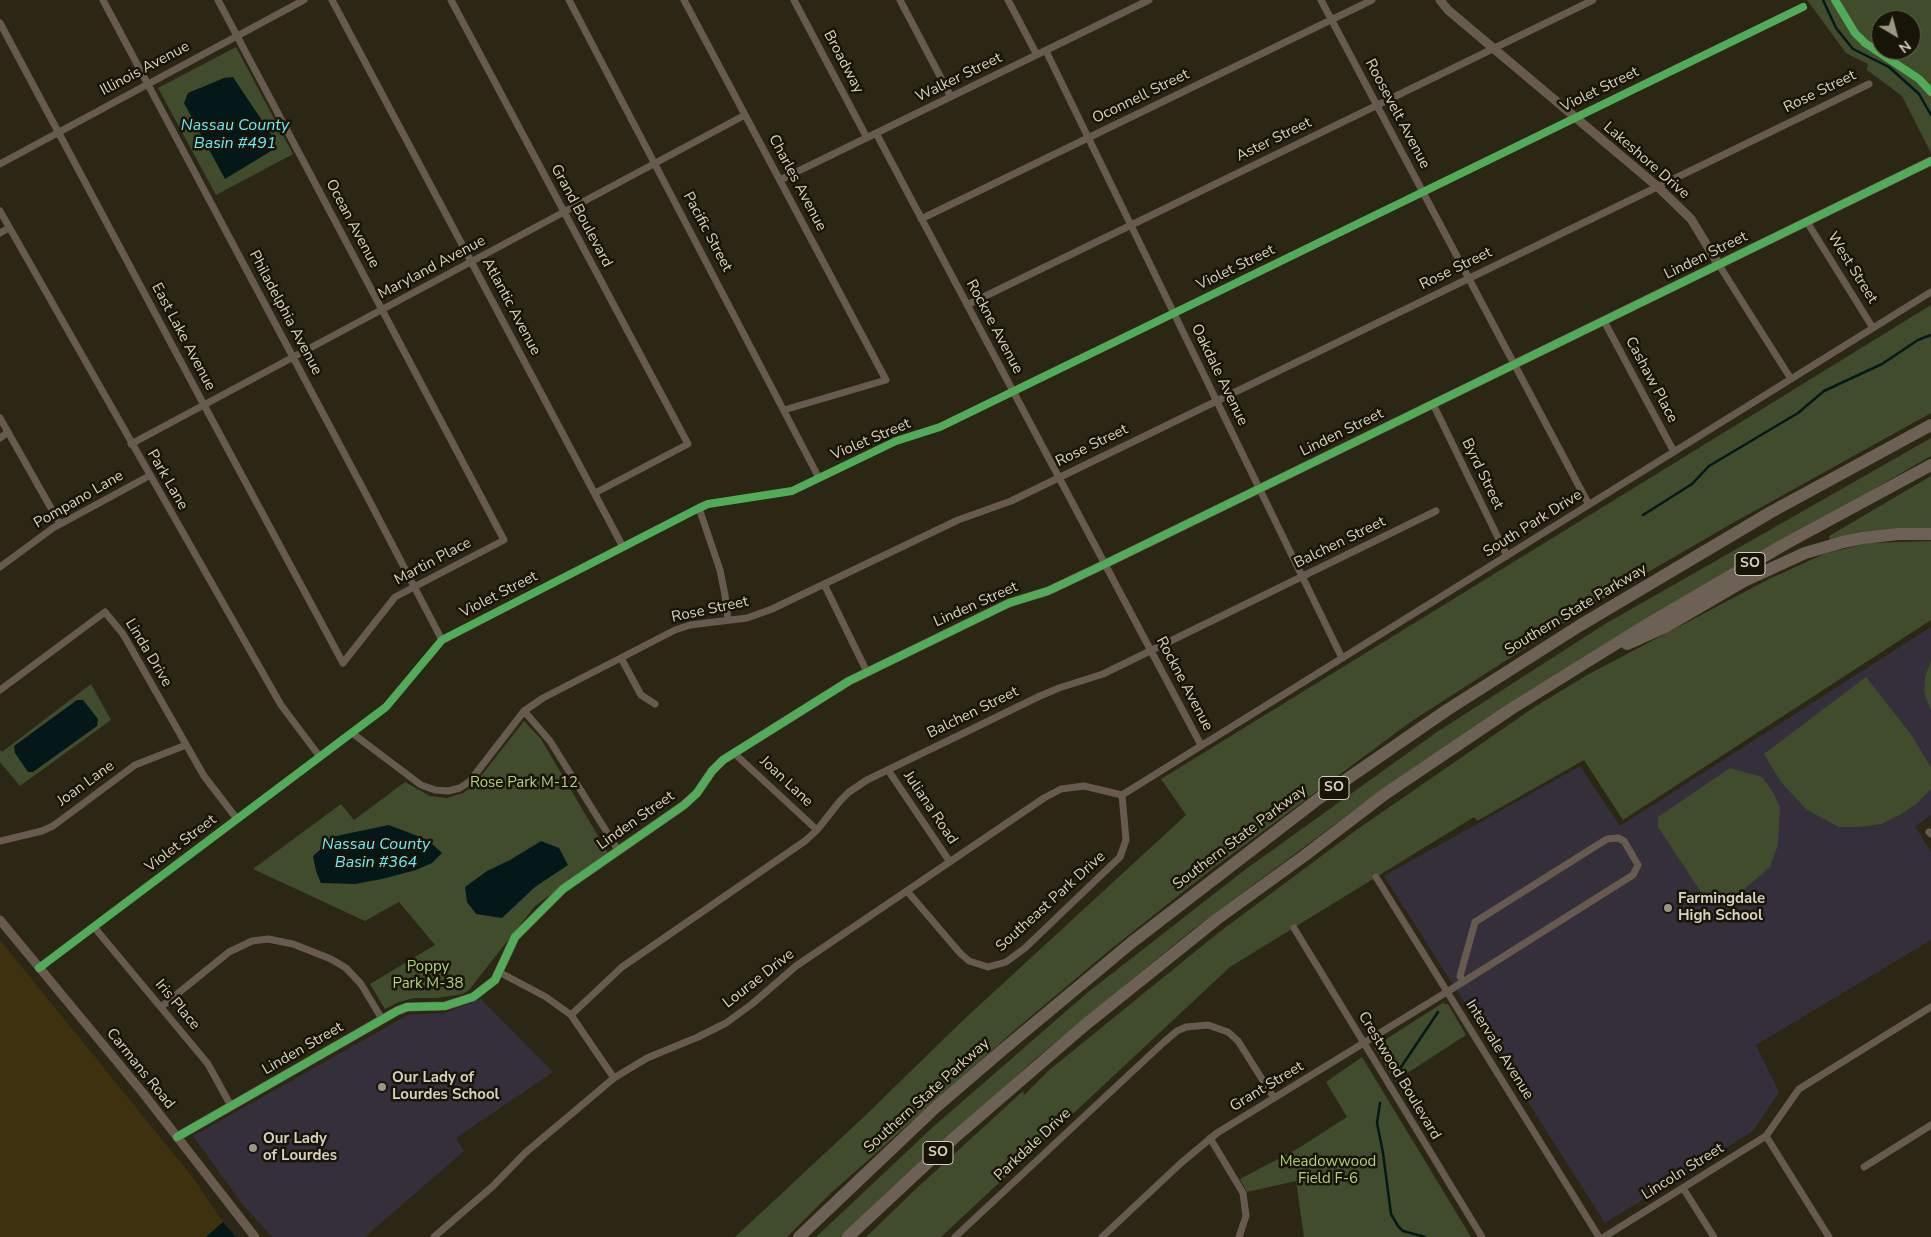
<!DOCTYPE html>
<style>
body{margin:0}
#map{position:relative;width:1931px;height:1237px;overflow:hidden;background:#2c2615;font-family:"Nunito Sans",sans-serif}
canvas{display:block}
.north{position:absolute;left:1871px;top:10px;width:50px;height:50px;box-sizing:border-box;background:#181407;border:1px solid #646051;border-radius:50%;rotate:143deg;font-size:14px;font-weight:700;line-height:20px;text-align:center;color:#d7d1c0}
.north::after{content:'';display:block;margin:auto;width:18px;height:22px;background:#9b9584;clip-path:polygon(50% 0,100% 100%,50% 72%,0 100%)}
</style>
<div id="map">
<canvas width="1931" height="1237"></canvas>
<div class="north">N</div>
</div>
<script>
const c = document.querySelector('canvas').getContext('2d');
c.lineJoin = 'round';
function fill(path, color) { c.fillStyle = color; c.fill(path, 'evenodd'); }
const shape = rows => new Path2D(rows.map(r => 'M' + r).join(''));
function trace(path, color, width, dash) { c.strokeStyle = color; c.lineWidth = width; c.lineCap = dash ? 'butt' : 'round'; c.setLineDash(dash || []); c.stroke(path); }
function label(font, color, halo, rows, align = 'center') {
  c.font = font + ' "Nunito Sans",sans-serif'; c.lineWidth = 5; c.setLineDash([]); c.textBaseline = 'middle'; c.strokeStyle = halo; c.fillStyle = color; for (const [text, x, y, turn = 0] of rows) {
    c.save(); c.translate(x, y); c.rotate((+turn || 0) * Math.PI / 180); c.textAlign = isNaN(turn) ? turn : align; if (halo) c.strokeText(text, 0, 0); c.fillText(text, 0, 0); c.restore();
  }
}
fill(shape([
 [0,940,194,1179,223,1222,206,1237,0,1237]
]), '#3e320e');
fill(shape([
 [1931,627,1931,815,1915,826,1931,852,1931,940,1756,1045,1779,1092,1753,1131,1605,1223,1384,876,1580,766,1620,826],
 [481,999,553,1072,456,1138,464,1151,365,1237,272,1237,243,1205,193,1136,408,1015,445,1013]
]), '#342f3b');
fill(shape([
 [1807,0,1931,0,1931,153,1902,96,1867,70,1868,64,1846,53],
 [1881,20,1911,20,1911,50,1881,50],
 [236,47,293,154,216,195,158,88],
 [1931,305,1931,413,1731,524,1600,600,1412,721,1212,869,1111,949,1016,1029,831,1193,787,1237,735,1237,868,1113,959,1024,1186,815,1161,779],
 [1931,438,1931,456,1634,628,1361,805,1191,931,1034,1060,842,1237,816,1237,933,1127,1087,993,1246,869,1437,732,1605,624],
 [1931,476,1931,530,1830,540,1829,536],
 [1931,541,1931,620,1623,820,1584,760,1477,821,1474,817,1230,967,941,1237,866,1237,918,1187,1023,1091,1024,1095,1048,1071,1218,933,1359,828,1536,706,1589,674,1769,579,1826,553,1869,543],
 [1931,660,1931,711,1924,692,1925,677],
 [1866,677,1913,737,1931,768,1931,789,1916,804,1898,816,1881,824,1860,827,1839,827,1807,810,1781,782,1764,754],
 [91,684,111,720,20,786,0,762,0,750,2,752],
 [524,721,541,739,608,853,535,906,469,990,463,994,437,998,414,998,399,1002,385,1009,370,984,435,945,399,902,365,921,253,869,341,804,354,820,405,782,430,796,447,798,463,793,474,785],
 [1730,768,1762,777,1773,792,1780,807,1778,845,1770,867,1734,898,1707,901,1658,827,1658,817],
 [1444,1002,1444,1004,1448,1004,1466,1035,1395,1081,1374,1047],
 [1362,1057,1471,1237,1304,1237,1296,1181,1247,1192,1240,1179,1297,1149,1347,1117,1326,1082]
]), '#404c2c');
fill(shape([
 [233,77,275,140,271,151,225,179,184,103,188,93,224,78],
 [77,700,83,700,98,719,97,726,33,772,28,772,15,753,14,746],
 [389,825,428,840,442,853,432,863,416,870,382,879,355,884,321,883,316,871,313,856,336,836],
 [541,841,559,848,568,865,535,887,502,918,476,914,467,902,465,887,487,871,510,860],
 [223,1222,236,1237,206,1237]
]), '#04181a');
trace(shape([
 [1823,0,1836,28,1853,49,1889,67,1919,94,1931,115],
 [1643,515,1692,484,1709,466,1798,413,1824,391,1882,364,1918,340,1931,335],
 [1397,1073,1438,1012],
 [1380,1103,1377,1123,1383,1153,1391,1214,1398,1226,1403,1231,1425,1237]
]), '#04181a', 2.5);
trace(shape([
 [103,0,369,500,442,640],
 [332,0,623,547],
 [451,0,688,444,595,493],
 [569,0,819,478],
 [684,0,886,380,784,410],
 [794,0,867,138],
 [900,0,951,97],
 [1008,0,1037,55],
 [1321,0,1589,505],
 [0,23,204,405,343,663,395,597,504,540,218,0],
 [1046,51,1342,658],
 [876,133,1201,745],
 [0,164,304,0],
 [780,180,1149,0],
 [0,211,281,705,320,757],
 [921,219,1372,0],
 [1807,222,1873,328],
 [0,233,9,228],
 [1719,265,1791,379],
 [967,305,1593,0],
 [1604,321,1674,452],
 [1433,404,1507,556],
 [0,418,60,524],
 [0,438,8,432],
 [131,444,745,115],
 [699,508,720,570,725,595,728,620],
 [0,567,53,528,149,476],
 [824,584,867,672],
 [621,658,641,695,655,704],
 [0,690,105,612,123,634,204,776,237,819],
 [524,711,550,741,618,850],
 [352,733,421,785,435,790,448,791,460,788,470,781,524,711,543,698,675,630,690,625,747,618,772,609,958,520,1011,501,1869,84],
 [735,754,817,830],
 [888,770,950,862],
 [1929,832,1931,834],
 [0,841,42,831,53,826,135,765,186,745],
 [1376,877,1599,1237],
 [907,891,960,953,969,961,988,967,1006,962,1025,948,1120,857,1126,840,1122,795,1931,292],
 [94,927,208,1064,231,1106],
 [1294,928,1482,1237],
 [39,968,386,707,442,640,699,508,708,504,792,491,896,441,940,427,1803,7],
 [499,972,546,997,571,1015,614,1078],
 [161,1007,229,952,252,941,268,939,293,944,331,959,346,968,361,984,382,1019],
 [571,1015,622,967,805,841,817,830,840,801,849,792,867,780,1040,696,1059,688,1103,674,1436,511],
 [1766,1136,1829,1237],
 [1210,1138,1243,1193,1246,1216,1239,1237],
 [1864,1167,1931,1125],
 [1683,1188,1714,1237],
 [434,1237,493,1186,525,1153,614,1078,647,1058,698,1037,726,1023,752,1004,796,966,1044,798,1061,789,1084,786,1122,795],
 [955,1237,1164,1042,1177,1031,1186,1027,1208,1025,1228,1032,1238,1041,1274,1098],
 [1102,1237,1181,1163,1217,1133,1463,982,1633,875,1638,865,1624,841,1618,838,1607,839,1475,922,1460,976,1463,982],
 [1604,1237,1766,1136,1799,1089,1931,1007]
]), '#675a4f', 7);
trace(shape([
 [1440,0,1448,10,1658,187,1691,219,1719,265],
 [0,920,143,1093,255,1237],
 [177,1137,397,1011,407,1007,445,1006,473,997,495,980,515,937,563,889,684,805,697,793,712,771,723,760,849,681,1009,603,1048,591,1105,564,1931,161]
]), '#685b4e', 9);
trace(shape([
 [1627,644,1665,627,1744,581,1805,553,1843,542,1863,538,1898,534,1931,534],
 [799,1237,936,1107,1000,1052,1131,943,1318,799,1447,710,1579,626,1771,512,1931,425],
 [848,1237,954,1138,1085,1025,1217,919,1304,856,1385,794,1511,709,1643,627,1785,544,1931,465]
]), '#6c6154', 12);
trace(shape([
 [1835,0,1855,33,1865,43,1919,79,1931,92],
 [39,968,386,707,442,640,699,508,708,504,792,491,896,441,940,427,1803,7],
 [177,1137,397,1011,407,1007,445,1006,473,997,495,980,515,937,563,889,684,805,697,793,712,771,723,760,849,681,1009,603,1048,591,1105,564,1931,161]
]), '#51ab58', 8);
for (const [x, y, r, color] of [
 [1668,908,5,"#9b9584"],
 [382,1087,5,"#9b9584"],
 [253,1148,5,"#9b9584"]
]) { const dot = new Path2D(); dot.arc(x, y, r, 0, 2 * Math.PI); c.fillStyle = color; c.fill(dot); trace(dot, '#181407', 2); }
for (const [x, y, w] of [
 [1750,564,30],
 [1334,788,30],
 [938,1153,30]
]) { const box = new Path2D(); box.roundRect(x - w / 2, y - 11.5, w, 23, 4); c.fillStyle = '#181407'; c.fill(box); trace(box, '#d7d1c0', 1); }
label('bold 14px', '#d7d1c0', null, [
 ["SO",1750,564],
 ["SO",1334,788],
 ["SO",938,1153]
]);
label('15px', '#d7d1c0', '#181407', [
 ["Broadway",843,62,62],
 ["Illinois Avenue",145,69,-28],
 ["Walker Street",959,78,-26],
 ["Violet Street",1600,90,-26],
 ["Rose Street",1820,92,-26],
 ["Oconnell Street",1141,97,-26],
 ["Roosevelt Avenue",1397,114,62],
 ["Aster Street",1274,140,-26],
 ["Lakeshore Drive",1646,161,41],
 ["Charles Avenue",797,183,62],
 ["Grand Boulevard",581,216,62],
 ["Ocean Avenue",352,224,62],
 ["Pacific Street",707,232,62],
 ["Linden Street",1706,256,-26],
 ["Maryland Avenue",432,268,-28],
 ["Violet Street",1236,268,-26],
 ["West Street",1852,268,58],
 ["Rose Street",1456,269,-26],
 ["Atlantic Avenue",511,307,62],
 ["Philadelphia Avenue",285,313,62],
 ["Rockne Avenue",994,327,62],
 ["East Lake Avenue",183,337,62],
 ["Oakdale Avenue",1219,375,64],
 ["Cashaw Place",1651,380,62],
 ["Linden Street",1342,433,-26],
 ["Violet Street",871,440,-23],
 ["Rose Street",1092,446,-26],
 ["Byrd Street",1482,474,64],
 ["Park Lane",167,480,60],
 ["Pompano Lane",79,500,-30],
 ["South Park Drive",1533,524,-32],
 ["Balchen Street",1340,543,-26],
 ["Martin Place",433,562,-28],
 ["Violet Street",499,595,-27],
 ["Linden Street",976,605,-24],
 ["Rose Street",710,610,-12],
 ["Southern State Parkway",1576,610,-31],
 ["Linda Drive",148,653,59],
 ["Rockne Avenue",1184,684,62],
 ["Balchen Street",973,713,-26],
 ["Joan Lane",786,782,43],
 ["Joan Lane",86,784,-36],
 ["Juliana Road",930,808,56],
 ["Linden Street",636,821,-35],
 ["Southern State Parkway",1240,838,-37],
 ["Violet Street",181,844,-37],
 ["Southeast Park Drive",1051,902,-42],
 ["Lourae Drive",759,979,-38],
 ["Iris Place",177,1005,50],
 ["Linden Street",303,1049,-30],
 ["Intervale Avenue",1499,1050,58],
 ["Carmans Road",140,1069,51],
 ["Crestwood Boulevard",1399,1076,59],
 ["Grant Street",1267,1087,-31],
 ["Southern State Parkway",927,1096,-42],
 ["Parkdale Drive",1033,1145,-43],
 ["Lincoln Street",1683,1172,-32]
]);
label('15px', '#afd281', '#181407', [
 ["Rose Park M-12",524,783],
 ["Poppy",428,967],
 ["Park M-38",428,984],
 ["Meadowwood",1328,1162],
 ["Field F-6",1328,1179]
]);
label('bold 15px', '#d7d1c0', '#181407', [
 ["Farmingdale",1678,899],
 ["High School",1678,916],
 ["Our Lady of",392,1078],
 ["Lourdes School",392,1095],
 ["Our Lady",263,1139],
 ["of Lourdes",263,1156]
], 'left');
label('italic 16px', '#6deafb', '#181407', [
 ["Nassau County",235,126],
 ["Basin #491",235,144],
 ["Nassau County",376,845],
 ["Basin #364",376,863]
]);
</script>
